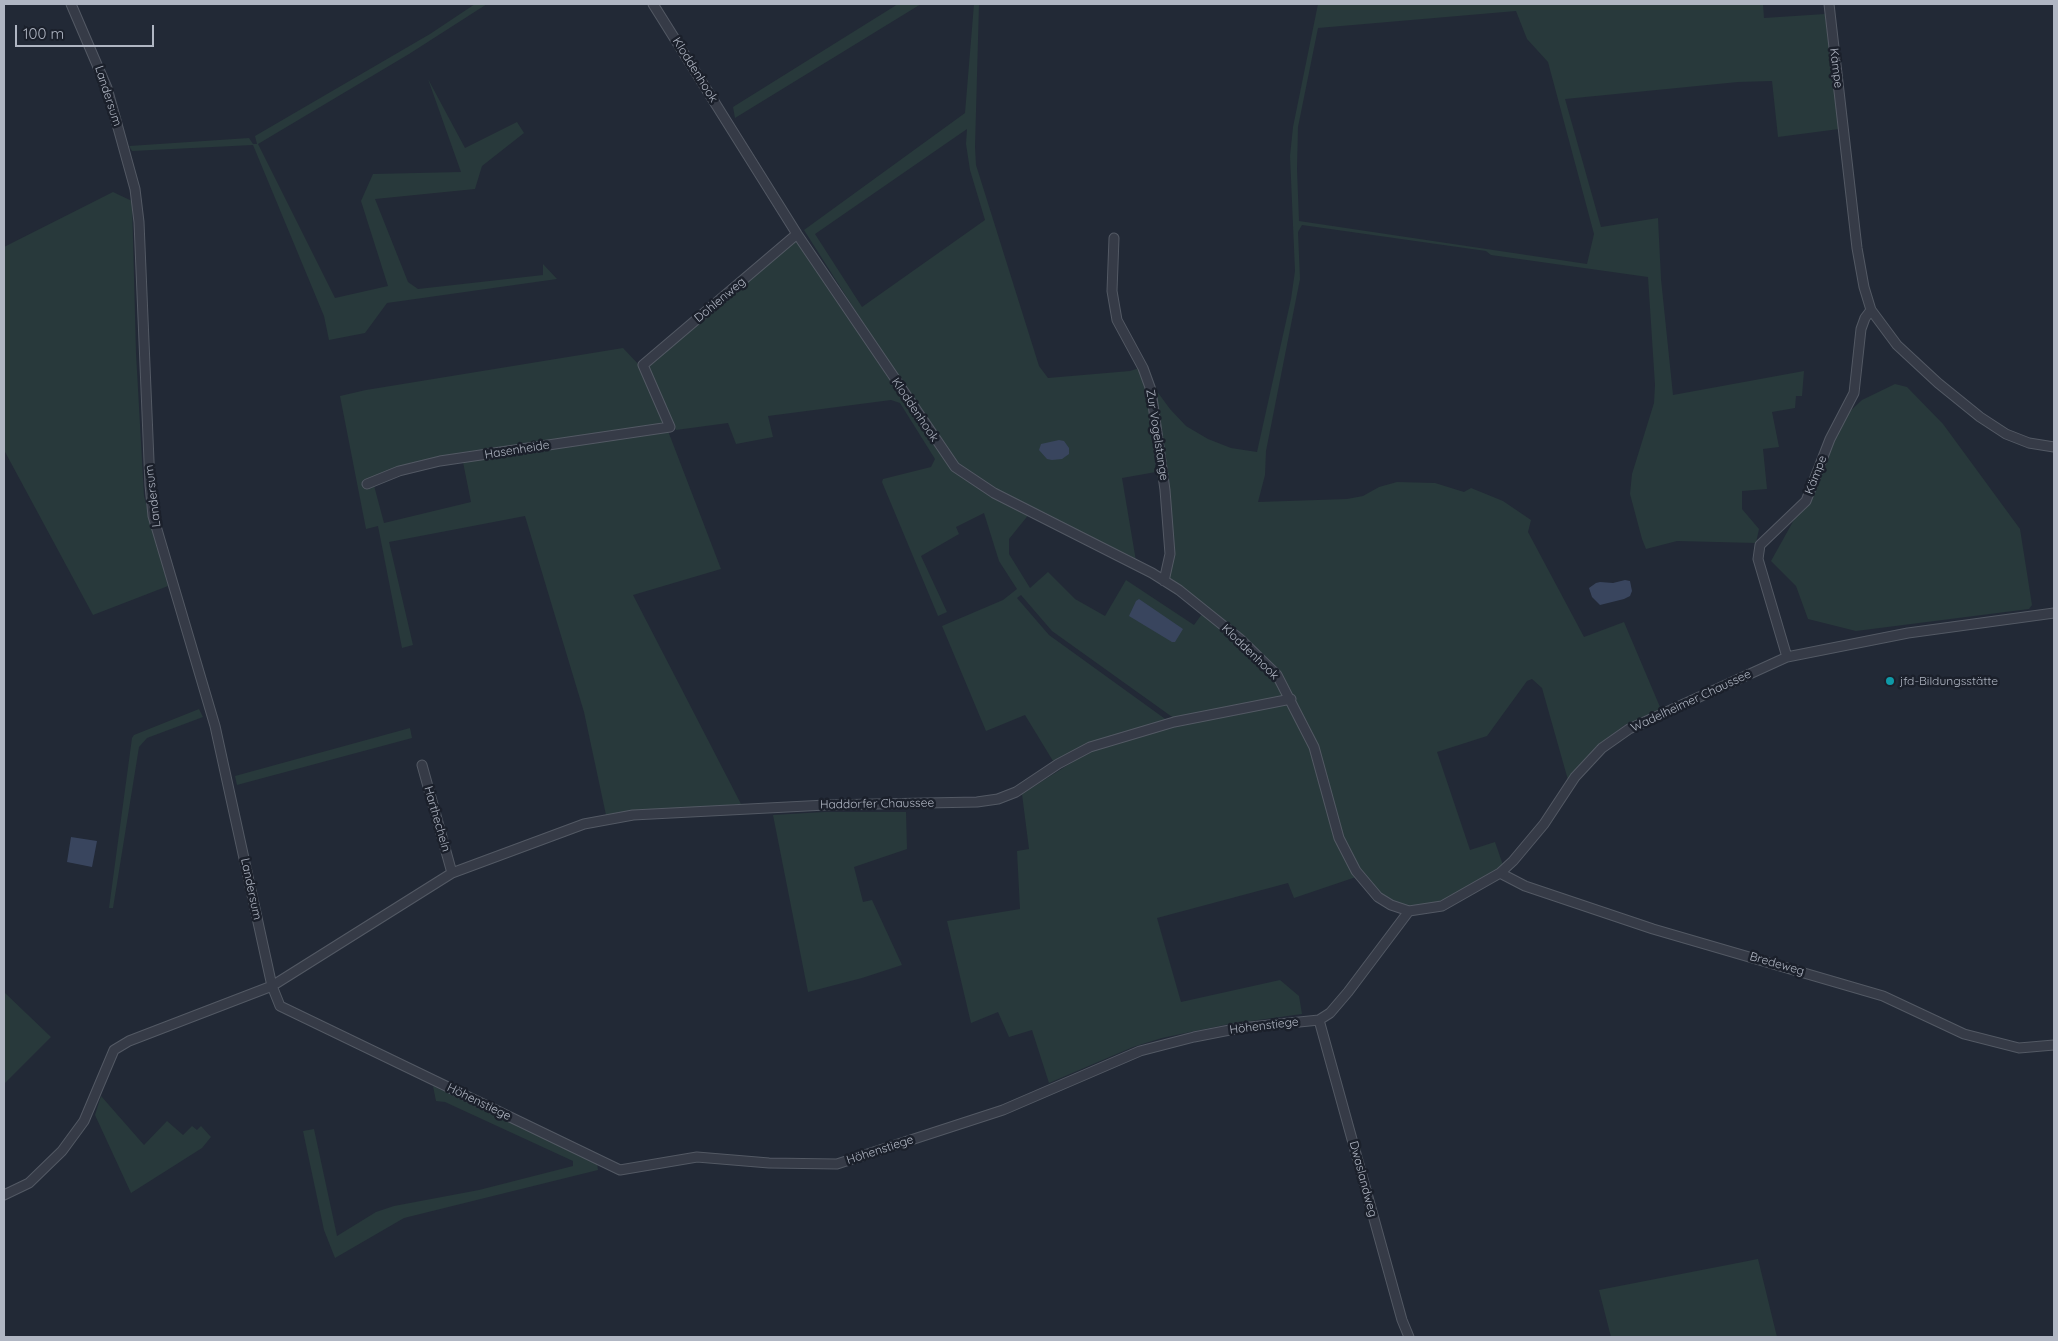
<!DOCTYPE html>
<meta charset="utf-8">
<style>
body{margin:0}
#map{position:relative;width:2058px;height:1341px;overflow:hidden;background:#222936;font-family:Quicksand,sans-serif}
canvas{display:block}
.frame{position:absolute;inset:0;border:5px solid #b0b6c3;pointer-events:none}
.scale{position:absolute;left:15px;top:25px;width:139px;height:22px;box-sizing:border-box;border:2px solid #b0b6c3;border-top:0;padding-left:6px;font-size:15px;line-height:18px;white-space:nowrap;color:#b0b6c3;-webkit-text-stroke:4px #1b202b;paint-order:stroke}
</style>
<div id="map">
<canvas width="2058" height="1341"></canvas>
<div class="frame"></div>
<div class="scale">100 m</div>
</div>
<script>
const c = document.querySelector('canvas').getContext('2d');
c.lineJoin = 'round';
function fill(path, color) { c.fillStyle = color; c.fill(path, 'evenodd'); }
const shape = rows => new Path2D(rows.map(r => 'M' + r).join(''));
function trace(path, color, width, dash) { c.strokeStyle = color; c.lineWidth = width; c.lineCap = dash ? 'butt' : 'round'; c.setLineDash(dash || []); c.stroke(path); }
function label(font, color, halo, rows, align = 'center') {
  c.font = font + ' Quicksand,sans-serif'; c.lineWidth = 5; c.setLineDash([]); c.textBaseline = 'middle'; c.strokeStyle = halo; c.fillStyle = color; for (const [text, x, y, turn = 0] of rows) {
    c.save(); c.translate(x, y); c.rotate((+turn || 0) * Math.PI / 180); c.textAlign = isNaN(turn) ? turn : align; if (halo) c.strokeText(text, 0, 0); c.fillText(text, 0, 0); c.restore();
  }
}
fill(shape([
 [475,4,487,4,409,54,258,144,335,298,388,286,361,201,373,174,461,172,428,79,465,148,517,122,524,133,482,166,475,189,375,199,408,282,418,289,543,275,543,264,557,279,387,303,365,333,329,340,324,316,253,145,132,151,129,146,249,138,253,144,257,144,255,136,430,34],
 [898,4,921,4,735,118,733,107],
 [974,4,979,4,975,147,976,165,1039,366,1048,378,1130,371,1139,368,1148,391,1156,472,1122,478,1136,561,1034,508,1009,539,1009,554,1030,588,1048,572,1075,599,1105,616,1126,580,1194,625,1202,614,1239,642,1275,677,1312,750,1356,877,1294,898,1288,883,1157,918,1181,1002,1280,980,1299,996,1302,1014,1229,1024,1162,1038,1133,1047,1049,1083,1032,1030,1009,1037,998,1012,971,1023,947,921,1020,909,1017,851,1029,849,1022,794,1090,751,1175,719,1052,631,1021,595,1017,598,1049,635,1168,721,1089,745,1053,761,1025,715,986,731,942,626,1003,600,1017,589,999,561,984,513,956,527,959,534,921,556,947,612,938,616,882,482,883,479,931,467,935,459,900,403,891,400,768,416,773,437,736,444,728,423,676,430,648,365,797,238,893,385,902,384,804,230,965,113],
 [967,129,966,144,970,170,985,220,862,307,815,234],
 [1318,4,1763,4,1764,18,1825,14,1839,129,1778,137,1772,81,1738,82,1565,99,1601,227,1658,218,1661,279,1673,395,1804,371,1802,396,1796,396,1795,408,1772,412,1779,447,1763,449,1767,489,1742,491,1742,509,1759,529,1756,543,1677,541,1646,549,1642,539,1630,494,1632,474,1654,403,1655,385,1648,277,1491,255,1486,251,1302,225,1298,232,1300,279,1266,451,1265,475,1258,502,1347,499,1363,496,1379,487,1397,482,1435,483,1464,492,1471,488,1503,501,1531,520,1528,532,1584,637,1624,622,1660,707,1658,711,1625,725,1599,744,1568,780,1542,688,1532,679,1527,681,1487,736,1437,752,1470,850,1495,842,1503,865,1444,901,1409,908,1380,895,1358,869,1343,838,1316,746,1280,672,1167,579,1170,505,1156,390,1170,409,1186,426,1208,439,1231,448,1257,452,1291,299,1295,271,1290,156,1293,127],
 [1516,11,1527,39,1548,62,1594,234,1587,264,1299,221,1297,169,1298,127,1318,28],
 [113,192,132,201,136,353,144,496,168,586,93,615,4,450,4,247],
 [623,348,641,367,665,424,419,464,372,478,384,523,471,502,463,462,668,431,721,569,633,595,741,804,606,815,584,712,525,516,389,542,413,645,402,648,378,526,366,529,340,396,366,390],
 [1895,384,1907,387,1943,424,2020,529,2032,605,2029,609,1856,631,1808,619,1796,586,1771,561,1795,518,1808,503,1816,488,1827,453,1848,413,1862,400],
 [199,709,203,717,147,738,139,747,113,908,109,908,132,738,134,735],
 [410,728,412,738,237,785,235,776],
 [824,812,906,812,907,849,854,867,863,902,872,900,902,965,862,978,808,992,773,815],
 [4,992,51,1037,4,1084],
 [433,1086,597,1163,598,1170,404,1218,335,1258,324,1230,303,1131,314,1129,337,1236,376,1212,394,1206,479,1190,573,1166,573,1161,445,1102,436,1101],
 [101,1096,144,1145,167,1121,183,1135,192,1126,197,1130,201,1126,211,1137,202,1148,131,1193,95,1115],
 [1758,1259,1777,1337,1611,1337,1599,1290]
]), '#28393b');
fill(shape([
 [1059,440,1064,441,1069,448,1069,454,1062,459,1052,460,1047,459,1039,450,1041,444],
 [1625,580,1630,581,1632,591,1630,596,1624,599,1600,605,1592,597,1589,588,1596,583,1600,582,1613,583],
 [1139,599,1183,629,1175,642,1172,642,1129,616,1136,601],
 [71,837,97,841,92,867,67,862]
]), '#39455e');
const street = shape([
 [71,4,107,88,135,189,139,222,150,485,153,516,215,726,272,986,280,1006,620,1170,697,1157,769,1163,837,1164,1003,1110,1140,1051,1194,1037,1240,1028,1319,1020,1330,1013,1348,992,1409,911],
 [653,4,797,234,955,467,994,493,1152,573,1179,590,1240,639,1277,675,1314,747,1339,838,1356,871,1378,897,1391,905,1409,911,1442,906,1500,873,1513,861,1544,824,1575,777,1602,748,1629,729,1787,657,1908,633,2054,613],
 [1829,4,1857,248,1864,287,1871,310,1897,345,1938,383,1980,417,2006,434,2029,443,2054,447],
 [1114,238,1112,291,1117,320,1143,368,1151,390,1165,490,1170,554,1164,581],
 [367,484,399,471,440,461,670,427,643,365,797,234],
 [1787,657,1758,559,1760,545,1806,501,1830,439,1854,393,1861,329,1865,318,1871,310],
 [422,765,452,873],
 [1500,873,1525,886,1653,929,1883,996,1964,1034,2019,1048,2054,1045],
 [1319,1020,1402,1320,1409,1337],
 [4,1195,29,1183,62,1151,84,1121,114,1050,129,1041,272,986,452,873,584,824,633,815,826,805,977,802,998,799,1016,792,1058,764,1090,747,1174,722,1291,699]
]);
trace(street, '#535964', 11);
trace(street, '#363b47', 9);
for (const [x, y, r, color] of [
 [1890,681,5,"#0f9aa8"]
]) { const dot = new Path2D(); dot.arc(x, y, r, 0, 2 * Math.PI); c.fillStyle = color; c.fill(dot); trace(dot, '#1b202b', 2); }
label('12px', '#b0b6c3', '#1b202b', [
 ["Kämpe",1836,68,83],
 ["Kloddenhook",695,70,58],
 ["Landersum",108,96,72],
 ["Dohlenweg",720,300,-40],
 ["Kloddenhook",915,410,56],
 ["Zur Vogelstange",1157,435,81],
 ["Hasenheide",517,450,-9],
 ["Kämpe",1816,475,-69],
 ["Landersum",153,496,-97],
 ["Kloddenhook",1250,652,44],
 ["Wadelheimer Chaussee",1691,701,-25],
 ["Haddorfer Chaussee",877,804,-1],
 ["Harthecheln",437,819,74],
 ["Landersum",251,889,78],
 ["Bredeweg",1777,964,16],
 ["Höhenstiege",1264,1026,-7],
 ["Höhenstiege",479,1102,26],
 ["Höhenstiege",880,1150,-18],
 ["Dwaslandweg",1363,1179,75]
]);
label('12px', '#b0b6c3', '#1b202b', [
 ["jfd-Bildungsstätte",1900,681]
], 'left');
</script>
